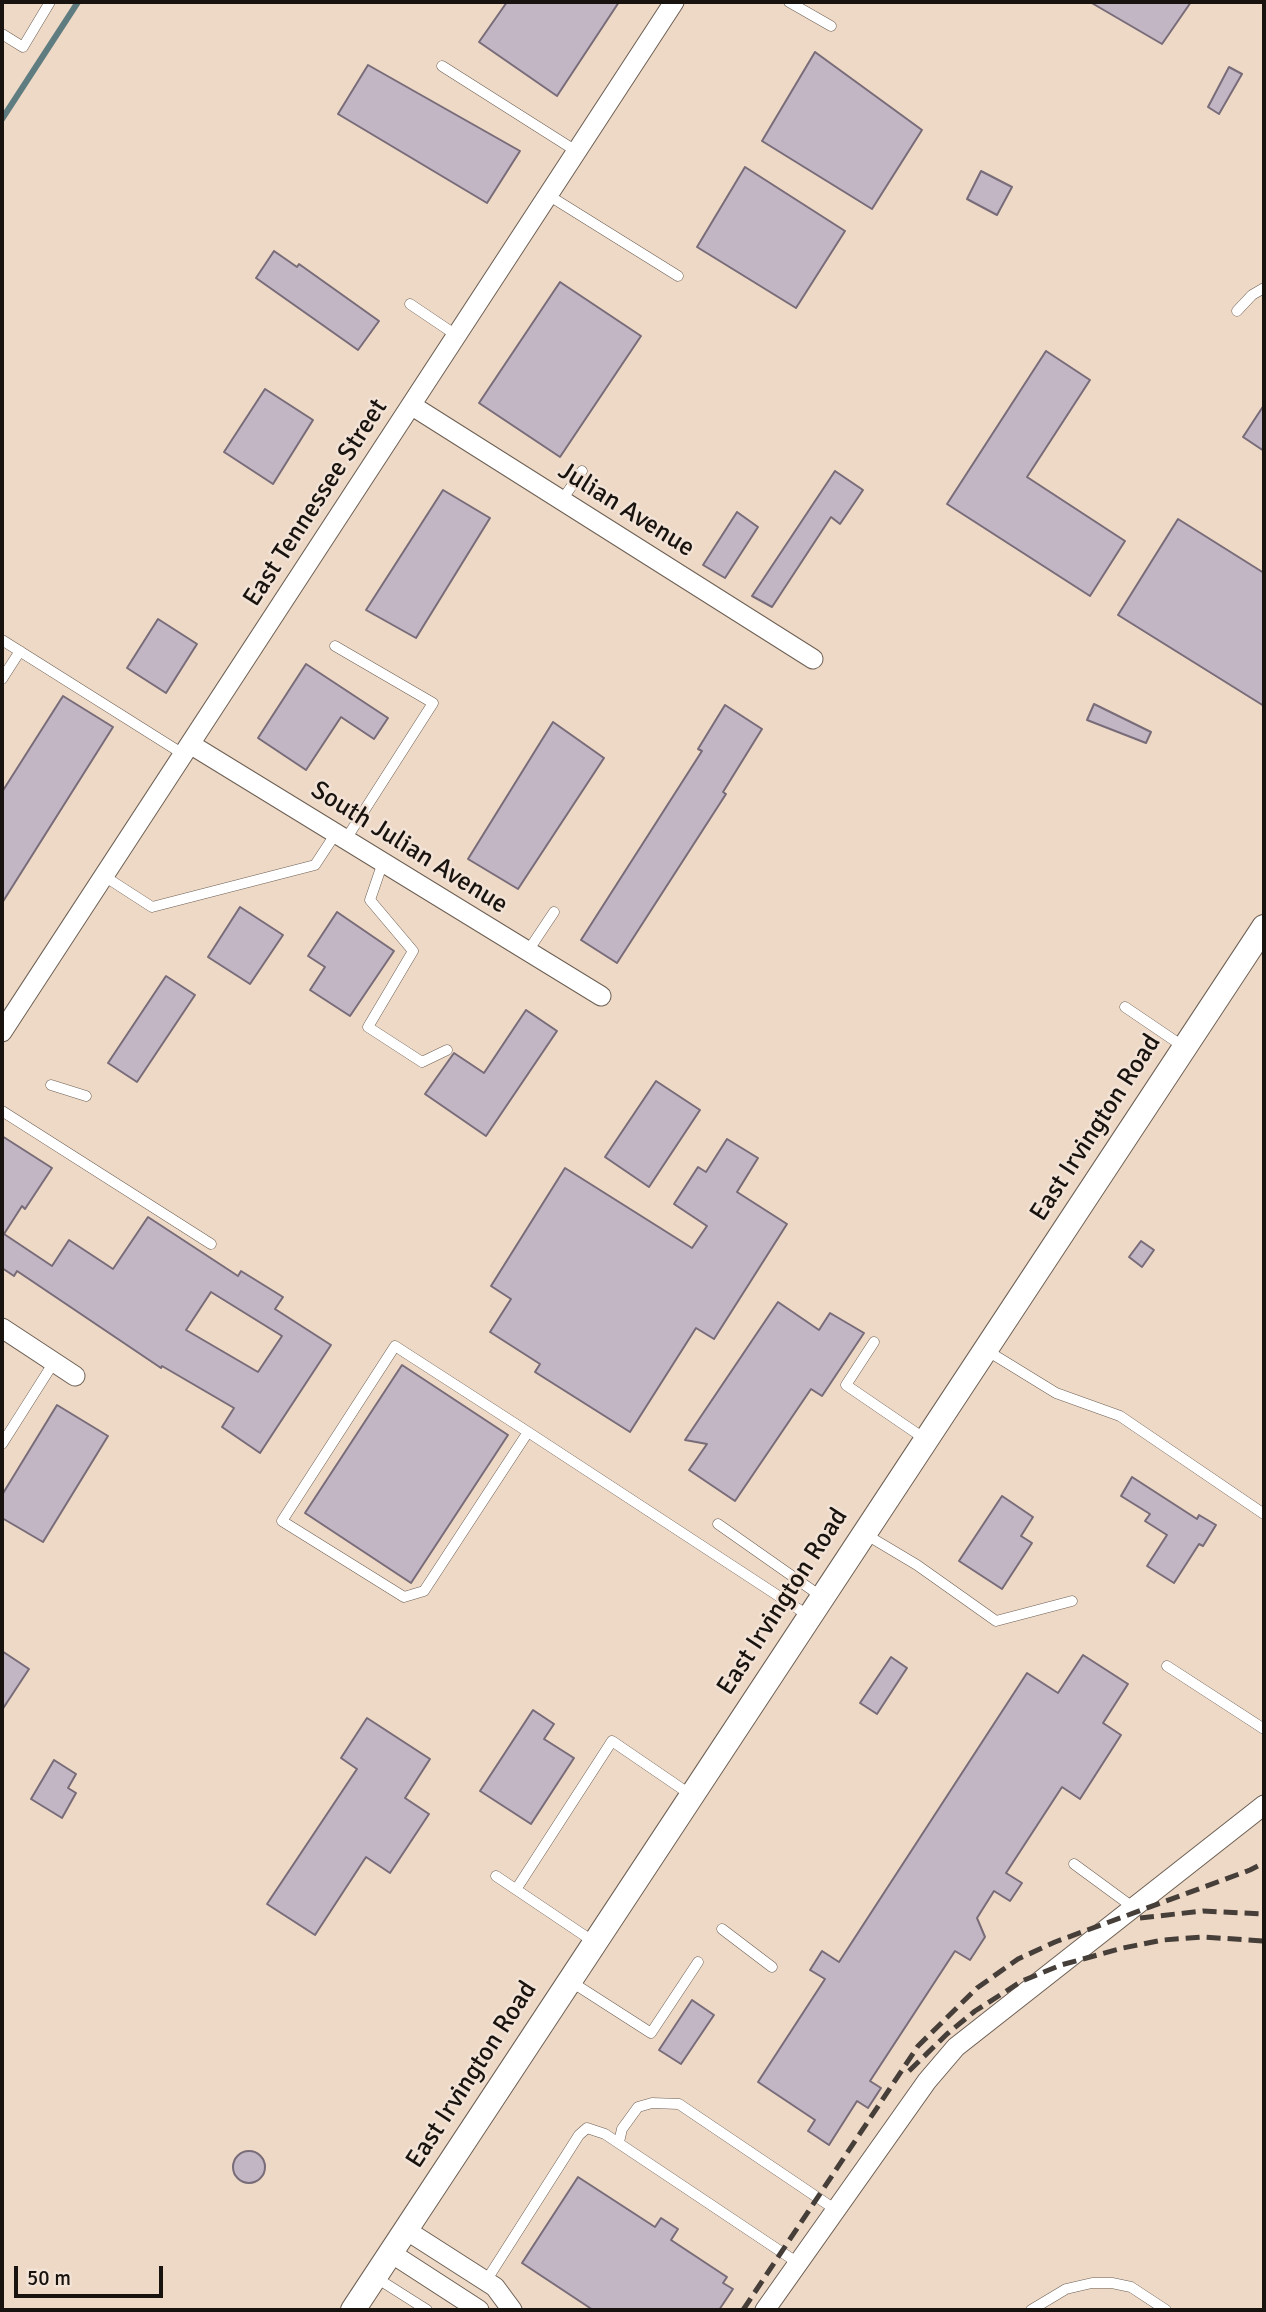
<!DOCTYPE html>
<style>
body{margin:0}
#map{position:relative;width:1266px;height:2312px;overflow:hidden;background:#f2e3d6;font-family:Signika,sans-serif}
canvas{display:block}
.frame{position:absolute;inset:0;border:4px solid #19130f;pointer-events:none}
.scale{position:absolute;left:14px;top:2266px;width:149px;height:32px;box-sizing:border-box;border:4px solid #19130f;border-top:0;padding-left:9px;font-size:21px;line-height:24px;white-space:nowrap;color:#19130f;-webkit-text-stroke:5px #f2e3d6;paint-order:stroke}
</style>
<div id="map">
<canvas width="1266" height="2312"></canvas>
<div class="frame"></div>
<div class="scale">50 m</div>
</div>
<script>
const c = document.querySelector('canvas').getContext('2d');
c.lineJoin = 'round';
function fill(path, color) { c.fillStyle = color; c.fill(path, 'evenodd'); }
const shape = rows => new Path2D(rows.map(r => 'M' + r).join(''));
function trace(path, color, width, dash) { c.strokeStyle = color; c.lineWidth = width; c.lineCap = dash ? 'butt' : 'round'; c.setLineDash(dash || []); c.stroke(path); }
function label(font, color, halo, rows, align = 'center') {
  c.font = font + ' Signika,sans-serif'; c.lineWidth = 5; c.setLineDash([]); c.textBaseline = 'middle'; c.strokeStyle = halo; c.fillStyle = color; for (const [text, x, y, turn = 0] of rows) {
    c.save(); c.translate(x, y); c.rotate((+turn || 0) * Math.PI / 180); c.textAlign = isNaN(turn) ? turn : align; if (halo) c.strokeText(text, 0, 0); c.fillText(text, 0, 0); c.restore();
  }
}
fill(shape([
 [2,2,1264,2,1264,2310,2,2310]
]), '#eed8c6');
trace(shape([
 [2,119,78,2]
]), '#5f7d80', 6);
const building = shape([
 [507,2,619,2,557,96,479,42,507,2],
 [1090,2,1191,2,1162,44,1090,2],
 [815,52,922,130,872,209,762,141,815,52],
 [368,65,520,151,487,203,338,114,368,65],
 [1229,67,1242,74,1219,114,1208,107,1229,67],
 [745,167,845,231,796,308,697,247,745,167],
 [981,171,1012,187,997,215,967,199,981,171],
 [274,251,297,267,299,264,379,321,358,350,256,278,274,251],
 [560,282,641,336,560,457,479,403,560,282],
 [1046,351,1090,380,1027,477,1125,541,1090,596,947,504,1046,351],
 [265,389,313,420,273,484,224,452,265,389],
 [1264,405,1264,451,1243,437,1264,405],
 [835,471,863,490,840,524,831,517,772,607,752,596,835,471],
 [443,490,490,518,416,638,366,610,443,490],
 [737,512,758,527,725,578,703,565,737,512],
 [1178,519,1264,573,1264,706,1118,615,1178,519],
 [158,619,197,644,166,693,127,668,158,619],
 [306,664,388,718,374,739,341,717,306,770,258,738,306,664],
 [63,696,113,727,2,903,2,792,63,696],
 [1094,704,1151,732,1146,743,1087,720,1094,704],
 [725,705,762,729,723,792,726,794,617,963,581,940,702,751,698,749,725,705],
 [553,722,604,758,518,889,468,859,553,722],
 [240,907,283,935,250,984,208,957,240,907],
 [337,912,394,951,350,1016,310,990,325,967,308,956,337,912],
 [166,976,195,995,137,1082,108,1063,166,976],
 [526,1010,557,1031,486,1136,425,1094,454,1053,484,1073,526,1010],
 [656,1081,700,1110,649,1187,605,1157,656,1081],
 [2,1136,52,1168,25,1209,22,1206,4,1234,52,1266,69,1240,113,1269,148,1217,238,1276,241,1271,283,1297,275,1309,331,1345,260,1453,222,1427,234,1408,162,1366,161,1368,17,1271,14,1276,2,1268,2,1136],
 [211,1292,282,1336,258,1372,186,1330,211,1292],
 [727,1139,758,1158,737,1192,787,1224,714,1339,696,1328,630,1432,535,1372,540,1364,490,1332,511,1299,491,1286,565,1168,692,1248,707,1226,674,1204,698,1167,706,1172,727,1139],
 [1141,1241,1154,1250,1142,1267,1129,1257,1141,1241],
 [778,1302,819,1330,830,1313,864,1333,822,1396,811,1389,735,1501,689,1470,707,1444,685,1440,778,1302],
 [402,1365,508,1435,411,1583,305,1513,402,1365],
 [57,1405,108,1436,43,1542,2,1518,2,1495,57,1405],
 [1132,1477,1197,1519,1199,1515,1216,1525,1203,1546,1199,1544,1174,1583,1147,1566,1167,1535,1145,1521,1150,1514,1121,1496,1132,1477],
 [1002,1496,1033,1517,1021,1536,1032,1543,1002,1589,959,1561,1002,1496],
 [2,1651,29,1669,2,1710,2,1651],
 [1083,1655,1128,1684,1103,1723,1121,1735,1080,1799,1062,1787,1006,1873,1022,1883,1010,1901,994,1891,977,1918,985,1937,970,1960,955,1951,870,2081,881,2088,868,2108,857,2101,829,2145,808,2131,815,2120,758,2082,825,1979,810,1970,822,1951,839,1962,1027,1673,1058,1693,1083,1655],
 [891,1657,907,1668,877,1714,860,1703,891,1657],
 [533,1710,554,1724,544,1739,574,1758,531,1824,480,1791,533,1710],
 [367,1718,430,1759,405,1798,429,1814,390,1873,366,1857,315,1935,267,1904,357,1769,341,1758,367,1718],
 [54,1760,76,1774,68,1788,76,1793,62,1818,31,1799,54,1760],
 [692,2000,714,2015,681,2064,659,2050,692,2000],
 '233 2167a16 16 0 1 1 32 0a16 16 0 1 1-32 0Z',
 [578,2177,655,2227,661,2218,678,2229,671,2240,727,2277,723,2283,733,2289,719,2310,593,2310,522,2263,578,2177]
]);
fill(building, '#c3b6c4');
trace(building, '#786c79', 2);
const service = shape([
 [789,2,831,26],
 [2,34,23,47,50,2],
 [442,66,576,151],
 [548,195,678,276],
 [410,304,456,335],
 [1237,311,1252,295,1264,288],
 [562,500,582,471],
 [2,640,183,754],
 [335,646,433,703,346,839],
 [2,679,20,651],
 [383,862,370,900,413,951,368,1027,422,1062,447,1050],
 [104,876,152,907,315,865,336,833],
 [528,951,554,912],
 [1125,1007,1184,1047],
 [51,1085,86,1096],
 [2,1111,211,1244],
 [874,1342,846,1385,925,1439],
 [986,1350,1056,1393,1120,1416,1264,1514],
 [528,1432,424,1591,404,1597,282,1521,395,1346,528,1432,809,1616],
 [2,1444,54,1362],
 [718,1524,822,1597],
 [865,1534,917,1565,996,1621,1072,1601],
 [1167,1666,1264,1729],
 [1074,1864,1134,1908],
 [496,1876,594,1942],
 [517,1888,612,1741,691,1795],
 [722,1929,772,1967],
 [570,1981,651,2033,698,1962],
 [619,2142,622,2129,638,2107,652,2103,679,2104,836,2210],
 [375,2277,427,2310],
 [486,2281,579,2135,587,2128,605,2134,798,2263],
 [1031,2310,1066,2289,1092,2283,1112,2283,1131,2287,1166,2310]
]);
const minor = shape([
 [411,405,813,659],
 [190,744,601,996],
 [2,1032,674,2],
 [2,1328,75,1376],
 [406,2230,495,2287,512,2310],
 [391,2253,479,2310],
 [765,2310,927,2081,956,2047,1264,1805]
]);
const tertiary = shape([
 [353,2310,1264,927]
]);
trace(service, '#6d6054', 11);
trace(minor, '#6d6054', 21);
trace(tertiary, '#6d6054', 26);
trace(service, '#fff', 10);
trace(minor, '#fff', 19);
trace(tertiary, '#fff', 24);
trace(shape([
 [1140,1918,1203,1911,1264,1914],
 [909,2071,947,2034,975,2011,1022,1981,1061,1965,1123,1948,1163,1940,1203,1937,1264,1941],
 [743,2310,918,2046,977,1988,1018,1959,1055,1942,1250,1870,1264,1863]
]), '#463e38', 5, [14, 7]);
label('26px', '#19130f', '#f2e3d6', [
 ["East Tennessee Street",316,503,-57],
 ["Julian Avenue",626,510,32],
 ["South Julian Avenue",409,848,32],
 ["East Irvington Road",1096,1128,-57],
 ["East Irvington Road",783,1602,-57],
 ["East Irvington Road",472,2075,-57]
]);
</script>
